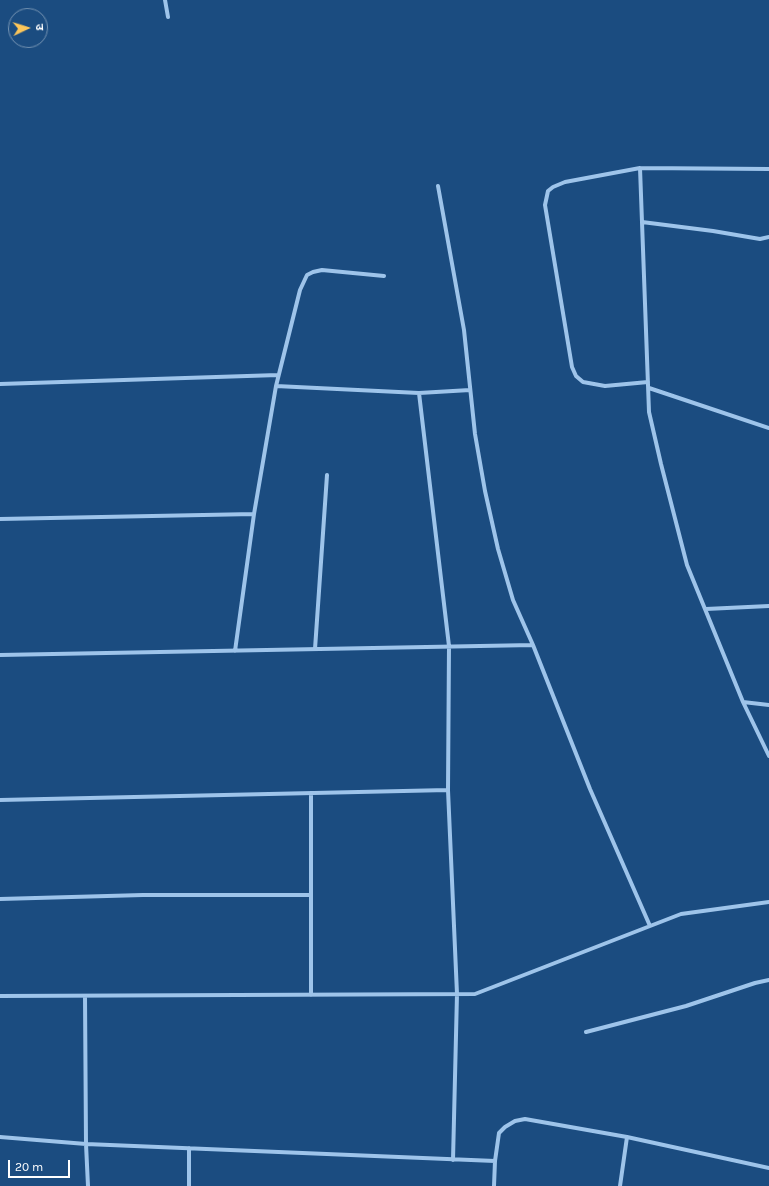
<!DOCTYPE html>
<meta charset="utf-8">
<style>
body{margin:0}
#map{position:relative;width:769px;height:1186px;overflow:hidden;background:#1b4c80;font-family:Karla,"Noto Sans Devanagari",sans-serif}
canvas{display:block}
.north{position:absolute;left:8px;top:8px;width:40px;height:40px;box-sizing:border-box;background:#1b4c80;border:1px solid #7694b3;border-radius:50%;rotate:86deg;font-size:11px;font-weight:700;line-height:16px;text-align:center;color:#fff}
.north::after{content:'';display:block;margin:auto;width:14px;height:18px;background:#fcc65a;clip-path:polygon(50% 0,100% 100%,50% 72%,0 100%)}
.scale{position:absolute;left:8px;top:1160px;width:62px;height:18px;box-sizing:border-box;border:2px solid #fff;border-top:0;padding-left:5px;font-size:12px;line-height:14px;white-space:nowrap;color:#fff;-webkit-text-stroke:3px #1b4c80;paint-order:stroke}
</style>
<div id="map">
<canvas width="769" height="1186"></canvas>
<div class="north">उ</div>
<div class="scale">20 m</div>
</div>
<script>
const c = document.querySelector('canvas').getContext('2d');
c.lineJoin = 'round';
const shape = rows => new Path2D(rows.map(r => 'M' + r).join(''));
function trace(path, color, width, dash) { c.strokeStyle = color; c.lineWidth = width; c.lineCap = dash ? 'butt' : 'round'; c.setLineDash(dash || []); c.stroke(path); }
trace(shape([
 [165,0,168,17],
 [640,168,649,412,661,464,687,565,743,702,769,756],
 [438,186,464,330,475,434,485,491,498,549,513,600,533,645,590,789,650,926],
 [642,222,713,231,760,239,769,237],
 [648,382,605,386,583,382,576,376,572,367,545,205,548,191,553,187,565,182,640,168,769,169],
 [0,384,278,375],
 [276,386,419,393,470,390],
 [649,388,769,428],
 [419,393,449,646,448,790,457,994,453,1160],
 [0,519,254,514],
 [706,609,769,606],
 [315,649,327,475],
 [235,651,254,514,276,386,300,290,307,275,313,272,322,270,384,276],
 [0,655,533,645],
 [743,702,769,705],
 [0,800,448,790],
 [0,899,143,895,311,895],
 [311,995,311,793],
 [0,996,475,994,681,914,769,902],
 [85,996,86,1144,88,1186],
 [586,1032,686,1006,755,983,769,980],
 [0,1137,86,1144,495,1161],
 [189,1148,189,1186],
 [494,1186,495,1161,499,1133,505,1127,515,1121,525,1119,627,1137,769,1168],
 [620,1186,627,1137]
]), '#9ec4ea', 4);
</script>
